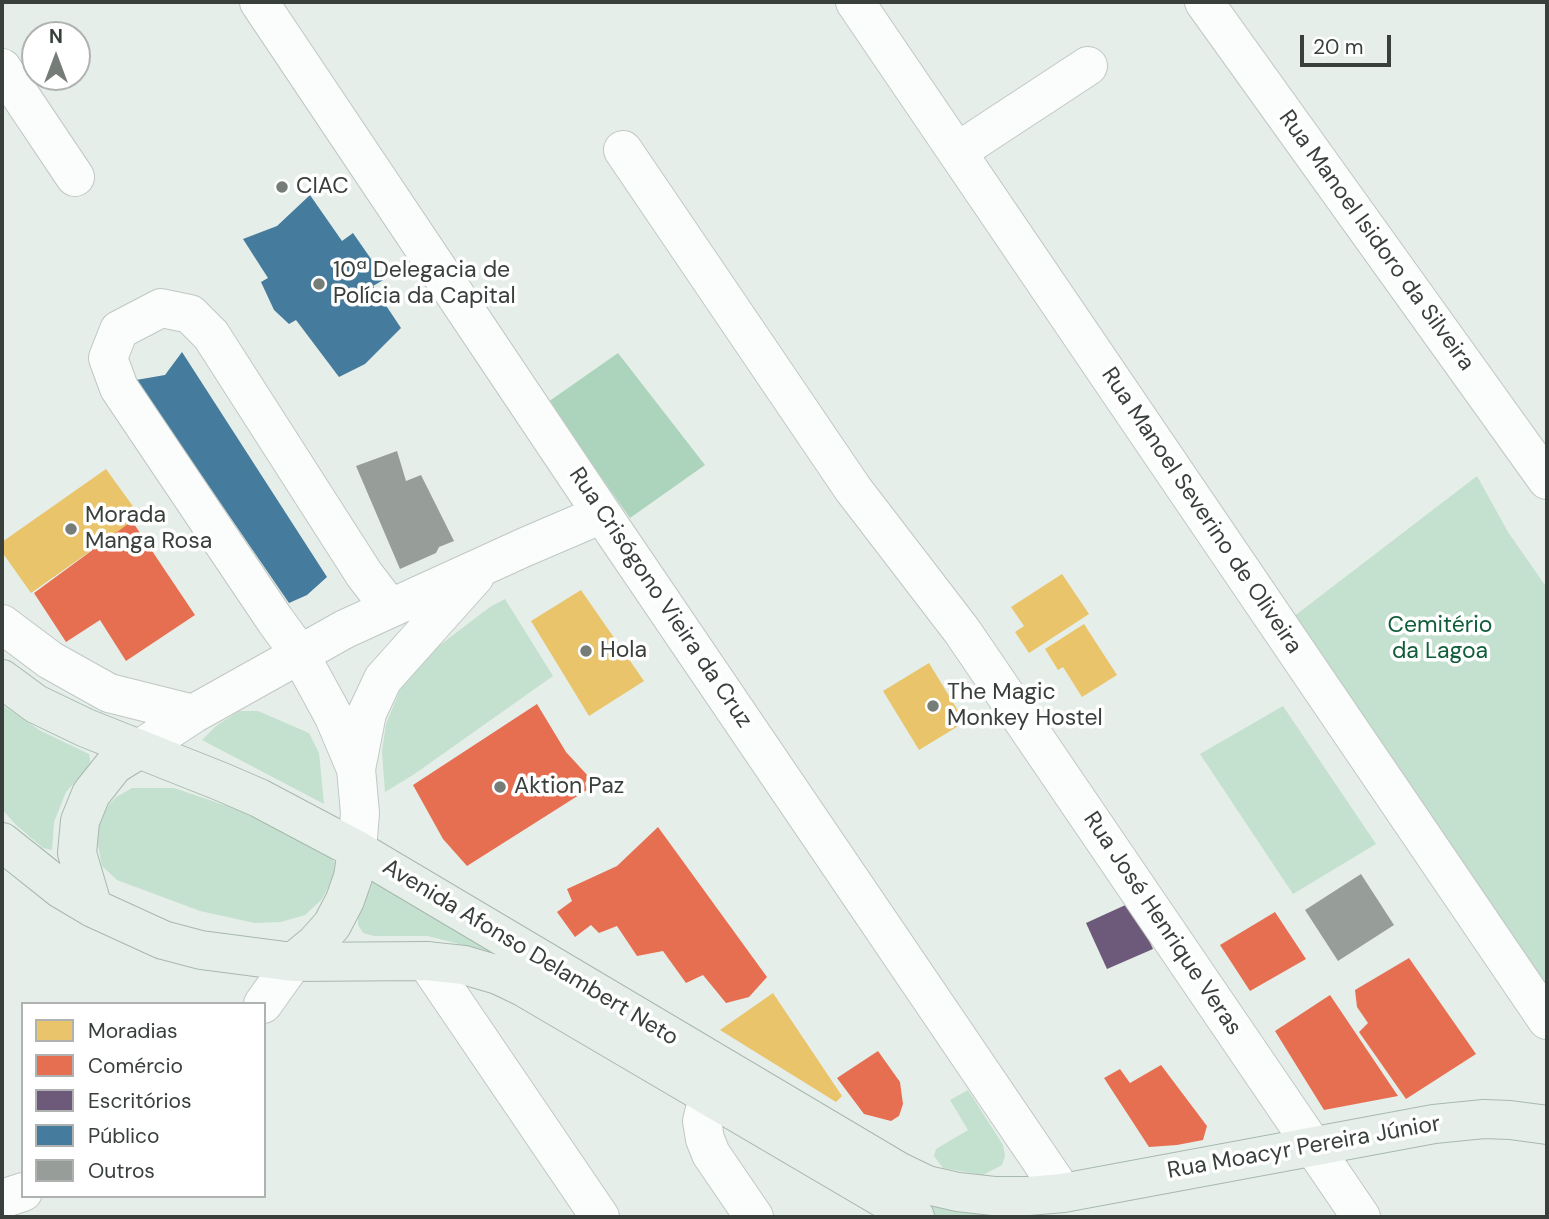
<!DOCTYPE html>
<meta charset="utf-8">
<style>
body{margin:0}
#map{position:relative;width:1549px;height:1219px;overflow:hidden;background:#e6eee9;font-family:"DM Sans",sans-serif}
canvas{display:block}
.frame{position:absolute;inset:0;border:4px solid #393f3b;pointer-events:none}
.legend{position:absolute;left:21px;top:1002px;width:245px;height:196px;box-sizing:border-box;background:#fff;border:2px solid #b0b2b1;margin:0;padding:9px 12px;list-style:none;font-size:21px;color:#393f3b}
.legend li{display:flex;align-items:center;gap:14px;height:35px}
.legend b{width:35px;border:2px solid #b0b2b1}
.north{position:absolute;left:21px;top:21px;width:70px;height:70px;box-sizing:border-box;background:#fff;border:2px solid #b0b2b1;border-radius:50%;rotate:0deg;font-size:19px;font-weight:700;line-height:28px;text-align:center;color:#393f3b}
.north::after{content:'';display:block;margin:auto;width:24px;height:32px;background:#767c78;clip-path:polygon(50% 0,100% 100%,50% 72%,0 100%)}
.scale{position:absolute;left:1300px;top:35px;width:91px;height:32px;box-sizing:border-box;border:4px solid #393f3b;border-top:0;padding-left:9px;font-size:21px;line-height:24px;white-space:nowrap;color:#393f3b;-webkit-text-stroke:5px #fff;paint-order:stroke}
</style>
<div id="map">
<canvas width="1549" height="1219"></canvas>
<div class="frame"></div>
<ul class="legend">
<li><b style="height:19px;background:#e9c46a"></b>Moradias</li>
<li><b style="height:19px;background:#e76f51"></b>Comércio</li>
<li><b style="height:19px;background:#6d597a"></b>Escritórios</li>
<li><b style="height:19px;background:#457b9d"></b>Público</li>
<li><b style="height:19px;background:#979e9a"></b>Outros</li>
</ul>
<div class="north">N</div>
<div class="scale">20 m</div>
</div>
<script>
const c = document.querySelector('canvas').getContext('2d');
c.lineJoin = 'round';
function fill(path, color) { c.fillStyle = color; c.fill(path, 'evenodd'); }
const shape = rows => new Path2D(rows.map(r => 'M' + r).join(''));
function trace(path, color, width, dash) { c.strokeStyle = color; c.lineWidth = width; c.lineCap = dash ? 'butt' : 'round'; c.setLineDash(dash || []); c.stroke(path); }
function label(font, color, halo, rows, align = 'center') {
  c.font = font + ' "DM Sans",sans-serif'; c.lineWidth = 7; c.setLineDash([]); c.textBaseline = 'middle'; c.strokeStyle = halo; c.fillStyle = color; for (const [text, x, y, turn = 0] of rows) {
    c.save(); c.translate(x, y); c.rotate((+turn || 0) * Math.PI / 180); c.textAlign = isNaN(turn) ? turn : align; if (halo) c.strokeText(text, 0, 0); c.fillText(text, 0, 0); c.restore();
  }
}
fill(shape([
 [1477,476,1508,532,1547,588,1547,986,1293,617],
 [505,599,553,676,413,775,385,792,382,752,386,724,400,690,419,661,490,607],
 [2,705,41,731,89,754,91,764,66,792,54,822,52,850,43,848,15,824,2,809],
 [1283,706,1376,844,1293,894,1200,754],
 [239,711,258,711,309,733,319,753,324,804,202,740,216,726],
 [132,788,174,788,233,808,285,831,330,857,335,863,333,880,321,900,305,915,281,922,255,923,200,911,117,880,102,866,95,830,101,813,116,797],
 [375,875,505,956,428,936,374,936,363,933,358,925,358,914],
 [968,1090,1003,1145,1005,1156,1002,1165,983,1175,943,1168,934,1156,936,1149,968,1130,950,1100],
 [882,1184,1011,1212,1008,1217,938,1217]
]), '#c4e0ce');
fill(shape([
 [618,353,705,465,630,518,548,402]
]), '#acd4bc');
fill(shape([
 [106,469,140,516,31,593,2,552,2,542],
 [1062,574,1089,614,1029,653,1015,632,1024,626,1011,607],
 [581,590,644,681,589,716,531,621],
 [1084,624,1117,675,1082,697,1063,667,1058,670,1045,649],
 [929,663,965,722,919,750,883,691],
 [773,993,842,1096,836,1102,720,1030]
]), '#e9c46a');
fill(shape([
 [132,521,195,615,126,661,100,620,66,642,34,593],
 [537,704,566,752,589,777,585,783,587,790,467,866,443,839,413,785],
 [658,827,767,977,749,997,726,1003,703,975,686,983,663,951,637,956,617,926,599,933,591,925,575,937,557,912,572,901,567,889,617,866],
 [1275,912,1306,959,1250,991,1220,945],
 [1409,958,1476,1054,1406,1099,1359,1032,1368,1023,1357,1007,1355,990],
 [1330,995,1398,1096,1324,1110,1275,1031],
 [878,1051,900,1082,903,1104,899,1116,891,1121,864,1114,837,1078],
 [1161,1065,1207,1126,1203,1140,1177,1145,1149,1147,1104,1078,1120,1069,1130,1083]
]), '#e76f51');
fill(shape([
 [1132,902,1153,949,1107,969,1086,923]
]), '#6d597a');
fill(shape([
 [310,195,342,241,353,233,385,279,373,286,401,328,365,364,339,377,296,320,289,324,274,310,261,282,268,278,243,239,277,226],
 [182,352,327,577,307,595,289,603,136,380,165,375]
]), '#457b9d');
fill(shape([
 [397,451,406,481,421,475,454,541,439,547,436,553,400,569,356,466],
 [1361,874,1394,925,1338,961,1305,910]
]), '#979e9a');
const minor = shape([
 [259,2,602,514,1063,1193],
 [855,2,1547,1020],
 [1204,2,1547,480],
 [2,68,75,177],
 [623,150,853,489,962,631,1361,1217],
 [957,152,1088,66],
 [2,624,50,660,109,693,193,714],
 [138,750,193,714,345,629,525,547,602,514],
 [356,769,334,717,299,653,275,620,119,388,108,358,119,330,161,308,190,314,211,335,364,574,390,608],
 [357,850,360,813,356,769,367,713,383,679,475,576],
 [426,961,600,1217],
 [263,1004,293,962],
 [708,1097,702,1121,705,1139,711,1154,754,1217],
 [2,1199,23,1192]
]);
const major = shape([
 [2,679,36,704,86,728,222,782,259,798,357,850,898,1171,927,1185,958,1192,994,1196,1028,1196,1063,1193,1434,1124,1484,1119,1510,1120,1547,1125],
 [2,842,61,889,93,908,163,940,201,950,293,962,426,961,464,965,498,975,525,988,915,1217],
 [93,908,77,853,80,821,91,794,114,765,138,750],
 [293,962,315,944,332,925,345,900,353,877,357,850]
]);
trace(minor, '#c1c8c4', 40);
trace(major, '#a7b9af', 40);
trace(minor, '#fbfcfc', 38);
trace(major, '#e5eee9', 38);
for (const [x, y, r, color] of [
 [282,187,7,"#767c78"],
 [319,284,7,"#767c78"],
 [71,529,7,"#767c78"],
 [586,651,7,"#767c78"],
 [933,706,7,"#767c78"],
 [500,787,7,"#767c78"]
]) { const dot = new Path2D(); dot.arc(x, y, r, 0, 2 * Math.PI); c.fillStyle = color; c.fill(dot); trace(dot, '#fff', 2.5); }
label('23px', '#393f3b', '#fff', [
 ["CIAC",296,187],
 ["10ª Delegacia de",333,271],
 ["Polícia da Capital",333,297],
 ["Morada",85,516],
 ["Manga Rosa",85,542],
 ["Hola",600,651],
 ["The Magic",947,693],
 ["Monkey Hostel",947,719],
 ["Aktion Paz",514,787]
], 'left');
label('23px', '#393f3b', '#fff', [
 ["Rua Manoel Isidoro da Silveira",1376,241,54],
 ["Rua Manoel Severino de Oliveira",1201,511,56],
 ["Rua Crisógono Vieira da Cruz",660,598,56],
 ["Rua José Henrique Veras",1162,924,56],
 ["Avenida Afonso Delambert Neto",530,953,31],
 ["Rua Moacyr Pereira Júnior",1304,1148,-10]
]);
label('23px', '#0f5d39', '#fff', [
 ["Cemitério",1440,626],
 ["da Lagoa",1440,652]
]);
</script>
